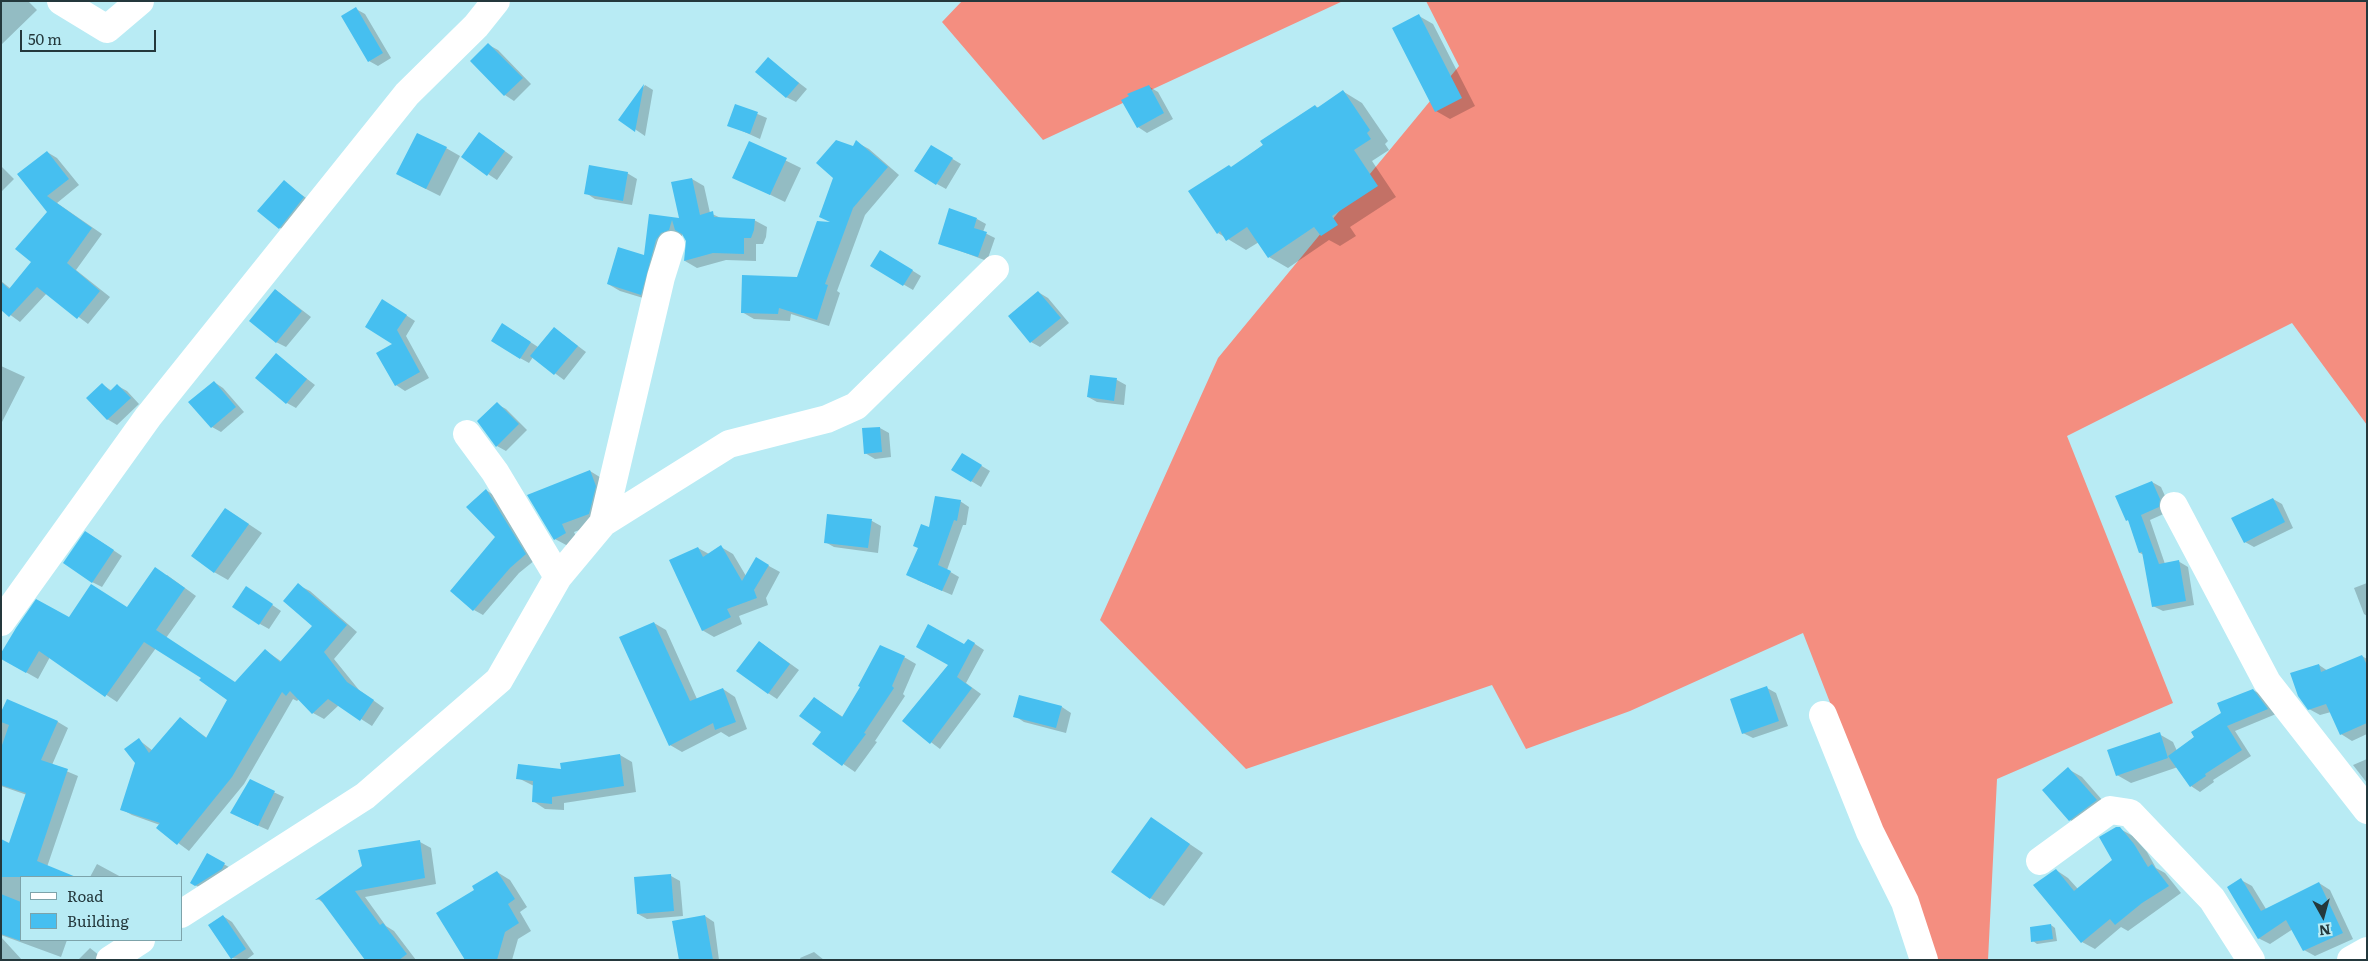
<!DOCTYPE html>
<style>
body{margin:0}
#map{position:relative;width:2368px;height:961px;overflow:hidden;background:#b8ebf4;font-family:Literata,serif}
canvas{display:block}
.frame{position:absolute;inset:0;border:2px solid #24383c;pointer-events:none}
.legend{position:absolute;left:20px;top:876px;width:162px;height:65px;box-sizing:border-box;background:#b8ebf4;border:1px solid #7da3aa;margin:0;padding:6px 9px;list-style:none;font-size:15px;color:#24383c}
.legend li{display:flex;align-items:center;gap:10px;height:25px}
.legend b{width:25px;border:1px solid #7da3aa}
.north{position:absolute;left:2298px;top:891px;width:50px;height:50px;-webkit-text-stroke:4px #b8ebf4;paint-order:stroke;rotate:173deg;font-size:14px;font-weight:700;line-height:20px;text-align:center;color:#24383c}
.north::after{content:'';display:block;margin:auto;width:18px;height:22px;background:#24383c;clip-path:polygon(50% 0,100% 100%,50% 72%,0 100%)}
.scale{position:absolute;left:20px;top:30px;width:136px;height:22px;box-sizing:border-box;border:2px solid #24383c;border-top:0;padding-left:6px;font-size:15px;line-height:18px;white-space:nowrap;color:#24383c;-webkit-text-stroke:4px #b8ebf4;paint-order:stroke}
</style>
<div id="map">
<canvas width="2368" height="961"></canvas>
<div class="frame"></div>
<ul class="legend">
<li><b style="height:6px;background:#fff"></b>Road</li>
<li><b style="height:14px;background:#46bff0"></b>Building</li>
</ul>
<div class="north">N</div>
<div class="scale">50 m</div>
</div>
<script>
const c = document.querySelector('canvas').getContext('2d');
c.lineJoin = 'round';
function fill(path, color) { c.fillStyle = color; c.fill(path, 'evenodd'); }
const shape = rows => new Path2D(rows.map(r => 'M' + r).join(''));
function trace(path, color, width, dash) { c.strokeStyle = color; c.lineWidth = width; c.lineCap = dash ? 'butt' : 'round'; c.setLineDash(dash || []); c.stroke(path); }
fill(shape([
 [962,1,1343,1,1043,140,942,22],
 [1426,1,2367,1,2367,425,2292,323,2067,436,2173,703,1997,779,1988,960,1930,960,1803,633,1630,711,1526,749,1492,685,1246,769,1100,620,1218,358,1459,66]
]), '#f48e80');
fill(shape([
 [1,1,28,1,37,10,1,45],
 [356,9,365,14,391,58,378,66,369,61],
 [1419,16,1433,24,1475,106,1450,119,1436,111],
 [489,45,498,50,531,84,514,101,505,95,471,61],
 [768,59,807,89,796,102,786,97],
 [645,85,653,90,645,136,620,119],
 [1148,86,1158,92,1173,119,1147,133,1138,127],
 [1344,92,1362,103,1388,141,1385,144,1389,150,1372,161,1396,197,1350,227,1356,236,1340,246,1329,240,1288,268,1269,257,1259,242,1246,250,1218,233,1232,168,1315,106,1319,108],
 [736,105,767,118,760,139,729,125],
 [488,139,513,157,497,180,488,174],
 [856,142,869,149,899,175,865,215,837,291,840,293,829,326,791,314,790,321,754,319,742,312,798,278,832,223],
 [750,143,801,168,785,202,734,177],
 [446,148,460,156,440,196,412,182],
 [47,152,57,158,79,185,57,203,102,234,76,270,110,297,88,324,47,293,20,322,1,308,1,281,11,289,32,262,49,212,18,175],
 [941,152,961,164,946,189,937,184],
 [1,166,14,179,1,192],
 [627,173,637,179,632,205,595,199,586,193],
 [692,179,704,186,710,213,723,219,754,220,767,227,766,237,763,244,756,244,756,261,726,260,697,268,685,261,687,241,683,233,682,236,673,240,653,301,620,291,608,284,645,257,650,215,681,219],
 [284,182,313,203,289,233,280,228],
 [977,219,986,224,983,232,995,238,987,261,939,243],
 [881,251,921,276,913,290,872,266],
 [276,290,311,317,286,347,276,342],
 [1038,292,1048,298,1069,323,1040,347,1031,342],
 [392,306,415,321,406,336,429,378,405,391,396,385],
 [554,328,586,352,564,380,533,357,529,363,520,358,512,330,538,347],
 [276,355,315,385,296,408,287,403],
 [1,366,25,377,2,422,1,421],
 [1091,376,1117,380,1126,385,1124,405,1097,402,1088,397],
 [214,382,223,388,244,412,221,432,212,427],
 [103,385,112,391,118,386,127,391,139,404,117,425,107,419],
 [497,404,506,409,527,430,506,451,497,446],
 [880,428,889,433,891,457,875,459,865,453],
 [962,454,990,471,981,487,953,470],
 [590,471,603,479,602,522,574,532,578,541,568,546,555,539,529,496],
 [2152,482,2161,487,2169,505,2168,512,2150,520,2165,564,2178,561,2188,567,2194,605,2163,611,2153,606,2144,555,2140,553,2130,521,2127,520],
 [486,490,495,496,535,560,519,573,483,615,474,610,497,537],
 [2273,499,2282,504,2293,528,2254,547,2245,542],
 [960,501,969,507,966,525,963,525,947,570,959,577,952,595,917,580,930,529],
 [226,509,262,533,228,580,214,572],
 [828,515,872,521,881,526,878,553,834,547,825,542],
 [95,538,122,556,102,587,92,582],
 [721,547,733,554,746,576,756,559,780,572,766,598,768,605,739,616,742,624,714,637,702,630,698,548,709,554],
 [167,575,196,596,166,638,236,684,265,650,282,662,314,626,298,585,310,591,357,632,334,659,359,690,384,708,372,726,339,705,324,719,313,713,299,699,297,701,293,699,244,784,189,851,158,828,160,825,132,815,121,809,137,763,139,740,153,751,180,718,207,738,228,700,202,678,156,648,117,702,50,657,38,679,1,658,69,619,128,608],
 [2367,583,2367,616,2364,614,2354,588],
 [255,593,281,611,269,629,260,624],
 [654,623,666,630,697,699,723,689,735,697,747,729,729,737,721,732,682,752,670,745],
 [969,640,984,650,966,683,981,694,940,749,903,721],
 [760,642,799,670,777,699,768,693],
 [2362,656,2367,659,2367,734,2352,741,2341,734,2331,712,2320,715,2309,709,2319,665,2328,671],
 [904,657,916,664,903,694,905,696,875,741,877,742,855,772,814,744,823,732,814,698,843,717],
 [1767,688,1776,693,1788,726,1753,738,1743,733],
 [2253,690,2262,695,2276,714,2235,731,2251,756,2213,780,2214,782,2200,792,2191,786,2178,767,2131,783,2117,775,2159,734,2173,742,2177,751],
 [1020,696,1062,707,1071,713,1066,733,1024,722,1015,716],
 [1,715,58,722,68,728,52,765,78,776,47,867,73,877,21,877,21,940,67,940,61,957,1,935,1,840,10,845,27,795,1,786],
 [620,755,632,762,636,792,564,803,564,810,545,809,533,801,534,786,518,778,563,771],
 [2367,759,2367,783,2353,765],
 [2068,769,2082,777,2110,809,2084,828,2070,820],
 [250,781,284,797,268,830,241,818],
 [1151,818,1203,853,1164,906,1150,898],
 [2120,829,2133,836,2147,852,2156,868,2165,873,2181,893,2128,931,2121,927,2095,949,2082,942,2056,870,2068,878,2078,889,2114,861],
 [420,842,431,848,436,884,365,897,386,926,394,931,416,960,366,960,325,904,318,899],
 [208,855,234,870,205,891,192,883],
 [97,864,121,877,90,877],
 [497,872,510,880,527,907,520,912,531,931,518,939,512,960,464,960,476,891],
 [671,876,680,881,683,916,647,919,638,914],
 [2241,880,2252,886,2266,909,2319,883,2330,890,2353,939,2315,956,2304,950,2293,929,2270,944,2258,938],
 [223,916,232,922,254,954,246,960,232,958],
 [705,916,714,922,719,960,680,960],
 [2051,925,2055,928,2057,941,2037,944,2033,941,2031,928],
 [1,937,22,960,1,960],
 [90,948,100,956,99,960,78,960],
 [814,952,824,960,801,960,800,958]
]), '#0003');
fill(shape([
 [356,7,383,53,368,62,341,16],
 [1419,14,1462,98,1435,112,1392,28],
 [488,43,523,78,504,96,470,61],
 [768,57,799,83,786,98,755,72],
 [644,84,635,132,618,120],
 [1149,85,1164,113,1137,128,1121,100,1129,96,1127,94],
 [1343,90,1370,130,1367,133,1371,139,1354,150,1378,186,1332,216,1338,225,1321,236,1314,227,1268,258,1247,227,1226,241,1220,231,1217,234,1188,191,1229,165,1231,167,1263,145,1260,141,1315,105,1317,108],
 [735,104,758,112,750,134,727,126],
 [479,132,505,151,487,176,461,157],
 [417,133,447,147,426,189,396,174],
 [836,140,853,146,856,140,888,167,853,208,825,284,828,285,817,320,779,308,778,314,741,313,742,275,797,277,817,221,830,222,819,217,833,178,816,163],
 [749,141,787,158,770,195,732,178],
 [931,145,953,158,936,185,914,171],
 [47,151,69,179,47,196,92,228,67,263,100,291,77,319,37,287,9,317,1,310,1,282,9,289,31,262,15,249,47,212,17,174],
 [589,165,628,172,623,201,584,194],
 [692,178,700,215,713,211,714,217,755,219,754,230,751,238,744,238,744,254,713,253,684,261,686,241,682,234,675,230,672,220,669,230,661,233,656,240,641,295,607,284,618,247,644,255,649,214,679,218,671,182],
 [284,180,304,197,279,229,257,211],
 [949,208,977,218,974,228,987,232,978,257,938,244],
 [880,250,913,270,903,286,870,266],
 [275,289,302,311,276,343,249,321],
 [1038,291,1061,318,1030,343,1008,316],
 [382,299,407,315,397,330,420,372,395,386,376,353,392,344,365,327],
 [502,323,531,342,520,359,491,341],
 [554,327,578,346,554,375,530,356],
 [276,353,307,379,286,404,255,378],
 [1090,375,1117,378,1114,401,1087,397],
 [214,381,236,407,211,428,188,402],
 [102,383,110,391,117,384,131,398,107,420,86,398],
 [497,402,519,424,496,447,477,421],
 [880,427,882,452,864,454,862,428],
 [962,453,982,465,971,482,951,470],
 [590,470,596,486,589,514,562,524,566,533,554,540,527,495],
 [2152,481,2160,499,2159,507,2141,515,2159,564,2179,560,2186,601,2152,607,2142,552,2139,553,2128,520,2126,521,2115,496],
 [486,489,526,554,510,568,473,611,450,591,495,537,466,507],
 [935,496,961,500,957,521,954,520,938,565,951,571,942,591,906,575,918,548,913,546,921,524,929,527],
 [2273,498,2285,522,2244,543,2231,518],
 [225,508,249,524,214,573,191,556],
 [827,514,872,519,868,548,824,543],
 [85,531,114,550,92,583,63,563],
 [721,545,742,581,756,557,769,565,754,590,757,598,727,609,731,617,702,631,669,560,698,547,703,557],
 [155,567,185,588,156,630,235,682,265,649,280,662,312,626,283,601,298,583,347,625,324,652,347,682,374,700,360,721,328,699,312,714,290,691,286,696,282,692,232,777,177,845,156,828,160,823,120,810,135,763,124,749,139,738,149,753,180,717,206,738,227,700,199,680,201,678,144,642,105,697,39,651,26,673,1,659,1,653,16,628,36,599,69,617,91,584,127,607],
 [246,586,273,604,259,625,232,607],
 [654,622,690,701,723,688,736,722,715,730,713,723,669,746,619,637],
 [928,624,964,644,968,639,975,643,957,677,972,688,930,744,902,721,948,665,916,647],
 [759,641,790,664,768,694,736,671],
 [880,645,905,656,892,686,894,688,864,733,866,734,842,766,812,744,821,732,799,716,814,697,842,717,860,687,858,686],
 [2362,655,2367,665,2367,723,2340,735,2326,704,2308,710,2298,696,2290,673,2319,664,2321,672],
 [1767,686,1779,721,1742,734,1730,699],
 [2253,689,2268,709,2227,726,2242,750,2205,774,2206,776,2190,787,2168,756,2194,737,2191,732,2221,713,2217,703],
 [1019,695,1062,706,1056,728,1013,717],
 [7,699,58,721,41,760,68,769,37,861,76,877,1,877,1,839,9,843,26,793,1,785,1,748,9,725,1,722,1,712],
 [2160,732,2168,758,2116,776,2107,750],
 [620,754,624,786,552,797,552,804,532,802,533,781,516,779,518,764,561,769,560,763],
 [2068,767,2097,800,2069,821,2042,790],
 [250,779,275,791,258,826,230,813],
 [1151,817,1190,844,1150,899,1111,872],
 [2116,827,2120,827,2134,844,2148,867,2152,864,2169,886,2142,903,2115,925,2110,919,2081,943,2033,885,2056,869,2074,891,2112,860,2099,837],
 [420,840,425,878,355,891,380,925,383,923,407,954,399,960,365,960,320,899,315,900,362,866,358,850],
 [207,853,225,863,222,869,195,886,190,883],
 [497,871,515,899,508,904,519,923,505,932,497,960,465,960,436,913,474,890,472,886],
 [671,874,674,911,637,914,634,877],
 [2241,878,2261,911,2319,882,2343,933,2303,951,2286,920,2258,939,2227,887],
 [1,894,21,902,21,941,1,934],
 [223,915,246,949,231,959,208,925],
 [705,915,713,960,679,960,672,921],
 [2051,924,2053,939,2031,942,2030,927]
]), '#46bff0');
trace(shape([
 [61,1,107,29,140,1],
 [467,434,495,472,558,577],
 [2174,506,2267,682,2367,810],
 [603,523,729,444,827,419,856,406,995,269],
 [1,622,148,417,407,94,476,26,496,1],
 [1823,715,1870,832,1905,902,1924,960],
 [2040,861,2110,810,2130,813,2212,899,2251,960],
 [181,914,365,796,499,680,558,577,603,523,661,277,671,245],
 [110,960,141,940],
 [2351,960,2367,951]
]), '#fff', 28);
</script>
